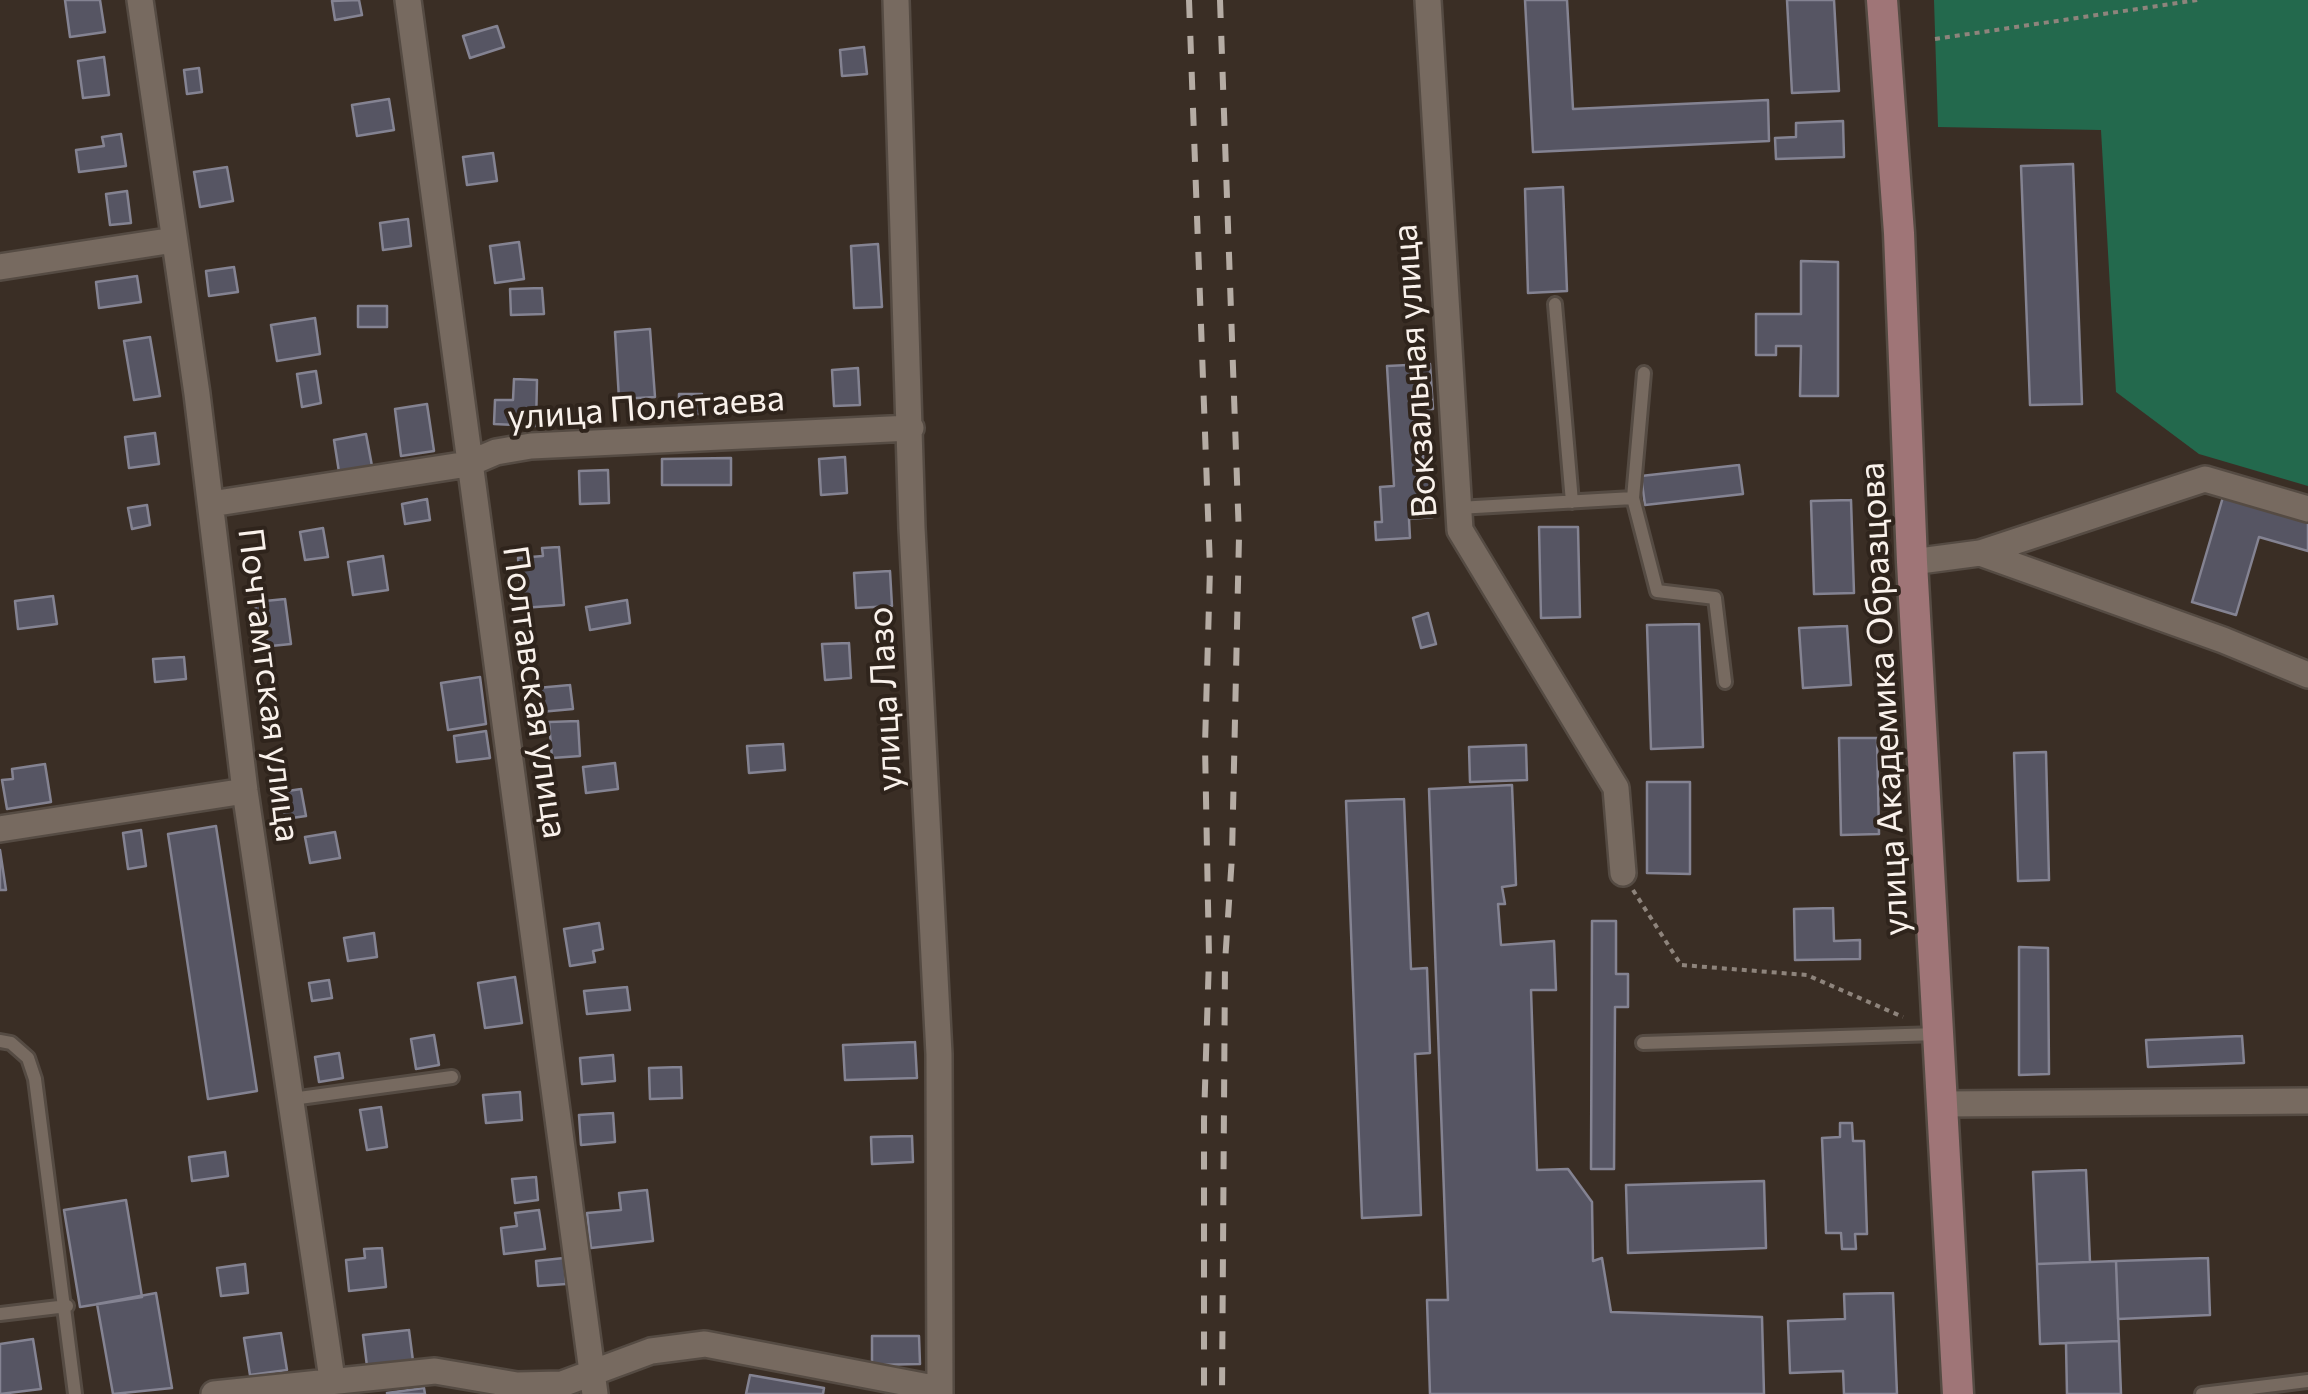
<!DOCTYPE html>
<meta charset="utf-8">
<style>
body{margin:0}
canvas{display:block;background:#3a2e25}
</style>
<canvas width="2308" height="1394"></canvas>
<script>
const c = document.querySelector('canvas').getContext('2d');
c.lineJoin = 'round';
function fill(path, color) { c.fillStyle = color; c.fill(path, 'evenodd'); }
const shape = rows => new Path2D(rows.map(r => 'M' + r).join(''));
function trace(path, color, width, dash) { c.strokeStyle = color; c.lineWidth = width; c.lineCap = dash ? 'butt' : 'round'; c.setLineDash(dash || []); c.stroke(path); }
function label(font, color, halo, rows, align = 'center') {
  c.font = font + ' Commissioner,sans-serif'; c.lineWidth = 8; c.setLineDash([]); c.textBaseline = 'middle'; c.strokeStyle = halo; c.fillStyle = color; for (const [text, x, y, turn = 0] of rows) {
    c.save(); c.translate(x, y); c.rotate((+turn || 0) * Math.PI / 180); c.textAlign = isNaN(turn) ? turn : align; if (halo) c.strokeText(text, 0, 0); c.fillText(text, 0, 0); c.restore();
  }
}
fill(shape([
 [1934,0,2308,0,2308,486,2199,454,2116,392,2101,130,1938,127]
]), '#23694d');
const building = shape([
 [65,0,100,0,105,32,70,37,65,0],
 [359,0,362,15,335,20,332,1,359,0],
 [1525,0,1567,0,1573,109,1768,100,1769,141,1533,152,1525,0],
 [1787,0,1834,0,1839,91,1792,93,1787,0],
 [497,26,504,47,470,58,463,36,497,26],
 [864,47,867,74,842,76,840,50,864,47],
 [104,57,109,95,83,98,78,61,104,57],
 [199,68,202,92,187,94,184,70,199,68],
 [389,99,394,130,357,136,352,105,389,99],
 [1843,121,1844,157,1776,159,1775,138,1796,137,1796,123,1843,121],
 [121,134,126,166,79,172,76,150,104,146,102,137,121,134],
 [493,153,497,181,467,185,463,157,493,153],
 [2073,164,2082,404,2030,405,2021,166,2073,164],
 [227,167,233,201,200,207,194,172,227,167],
 [1563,187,1567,291,1528,293,1525,189,1563,187],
 [127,191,131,223,110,225,106,194,127,191],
 [408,219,411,246,383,250,380,223,408,219],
 [519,242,524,279,495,283,490,246,519,242],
 [878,244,882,307,854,308,851,246,878,244],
 [1801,261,1838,262,1838,396,1800,396,1801,346,1776,346,1776,355,1756,355,1756,314,1801,314,1801,261],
 [234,267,238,292,209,296,206,271,234,267],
 [137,276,141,302,99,308,96,282,137,276],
 [542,288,544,314,511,315,510,289,542,288],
 [358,306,387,306,387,327,358,327,358,306],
 [315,318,320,354,277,361,271,325,315,318],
 [650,329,655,397,619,399,615,332,650,329],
 [150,337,160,396,134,400,124,341,150,337],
 [1430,364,1433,409,1420,409,1424,472,1430,471,1433,517,1409,519,1410,538,1376,540,1375,522,1382,522,1380,487,1394,486,1387,366,1430,364],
 [858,368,860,405,834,406,832,370,858,368],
 [316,371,321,403,302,407,297,374,316,371],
 [514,379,537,380,536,426,494,424,495,400,513,400,514,379],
 [679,394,702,394,701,414,679,414,679,394],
 [427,404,434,451,401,456,395,409,427,404],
 [155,433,159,464,129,468,125,437,155,433],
 [366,434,372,466,339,472,334,440,366,434],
 [845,457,847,493,821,495,819,459,845,457],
 [731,458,731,485,662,485,662,459,731,458],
 [1739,465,1743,494,1645,505,1641,476,1739,465],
 [608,470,609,503,580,504,579,471,608,470],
 [2223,497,2308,522,2308,551,2259,537,2236,615,2192,602,2223,497],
 [427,499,430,520,405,524,402,504,427,499],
 [1851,500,1854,593,1814,594,1811,501,1851,500],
 [147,505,150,525,132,529,128,508,147,505],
 [1539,527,1578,527,1580,617,1541,618,1539,527],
 [323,528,328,557,305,560,300,532,323,528],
 [559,547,564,605,522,608,518,558,543,556,542,548,559,547],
 [383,556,388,590,353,595,348,562,383,556],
 [890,571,892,606,856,608,854,573,890,571],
 [53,596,57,624,18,629,15,601,53,596],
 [285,599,291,644,261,647,255,602,285,599],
 [627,600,630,623,590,630,586,607,627,600],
 [1428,613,1436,644,1421,648,1413,618,1428,613],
 [1699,624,1703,747,1651,749,1647,625,1699,624],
 [1847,626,1851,685,1803,688,1799,628,1847,626],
 [849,643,851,678,825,680,822,644,849,643],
 [184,657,186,679,155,682,153,659,184,657],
 [480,677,486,724,448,730,441,683,480,677],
 [570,685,573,709,540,712,537,688,570,685],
 [578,721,580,756,552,758,549,722,578,721],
 [486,731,490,758,457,762,454,736,486,731],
 [1839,738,1877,738,1879,834,1841,835,1839,738],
 [783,744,785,770,749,773,747,746,783,744],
 [1526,745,1527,780,1470,782,1469,747,1526,745],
 [2046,752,2049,880,2018,881,2014,753,2046,752],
 [615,763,618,789,586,793,583,767,615,763],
 [45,764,51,802,7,809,2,780,13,779,12,769,45,764],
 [1647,782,1690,782,1690,874,1647,873,1647,782],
 [1512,785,1516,885,1502,887,1505,904,1498,904,1501,945,1554,941,1556,990,1531,990,1537,1170,1568,1169,1592,1202,1593,1261,1602,1258,1611,1312,1762,1317,1764,1394,1430,1394,1427,1300,1448,1300,1429,789,1512,785],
 [301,789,306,816,285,819,281,792,301,789],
 [1404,799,1411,969,1427,968,1430,1053,1415,1054,1421,1215,1362,1218,1346,801,1404,799],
 [216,826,257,1091,208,1099,168,834,216,826],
 [141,830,146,866,128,869,123,833,141,830],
 [335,832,340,858,310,863,305,837,335,832],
 [0,850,6,890,0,890,0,850],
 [1833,908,1834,941,1860,940,1860,959,1795,960,1794,909,1833,908],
 [1592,921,1616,921,1616,974,1628,974,1628,1007,1615,1007,1614,1169,1591,1169,1592,921],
 [599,923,603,949,593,951,595,962,570,966,564,929,599,923],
 [374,933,377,957,348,961,344,938,374,933],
 [2019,947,2048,948,2049,1074,2019,1075,2019,947],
 [515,977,522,1023,485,1028,478,983,515,977],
 [329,980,332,998,312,1001,309,983,329,980],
 [627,987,630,1010,587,1014,584,991,627,987],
 [434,1035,439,1065,416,1069,411,1039,434,1035],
 [2242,1036,2244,1063,2148,1067,2146,1040,2242,1036],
 [915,1042,917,1078,845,1080,843,1045,915,1042],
 [339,1053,343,1078,319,1082,315,1057,339,1053],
 [613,1055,615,1081,582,1084,580,1058,613,1055],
 [681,1067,682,1098,650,1099,649,1068,681,1067],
 [520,1092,522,1120,486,1123,483,1095,520,1092],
 [381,1107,387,1147,367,1150,360,1110,381,1107],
 [613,1113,615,1142,581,1145,579,1115,613,1113],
 [1840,1123,1852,1123,1853,1141,1864,1141,1867,1234,1855,1234,1856,1249,1842,1249,1841,1233,1826,1233,1822,1138,1840,1137,1840,1123],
 [912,1136,913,1162,872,1164,871,1137,912,1136],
 [225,1152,228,1176,192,1181,189,1157,225,1152],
 [2086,1170,2090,1262,2037,1264,2033,1172,2086,1170],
 [536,1177,538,1200,515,1203,512,1179,536,1177],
 [1764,1181,1766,1248,1628,1253,1626,1185,1764,1181],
 [647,1190,653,1241,591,1248,587,1213,621,1210,619,1193,647,1190],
 [126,1200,142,1297,80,1307,64,1210,126,1200],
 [539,1210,545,1249,504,1254,501,1228,517,1226,515,1213,539,1210],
 [382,1248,386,1287,349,1291,346,1260,365,1258,364,1249,382,1248],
 [564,1258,566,1284,538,1286,536,1261,564,1258],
 [2208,1258,2210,1315,2118,1319,2116,1261,2208,1258],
 [2116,1261,2119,1341,2040,1344,2037,1264,2116,1261],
 [245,1264,248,1293,221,1296,217,1268,245,1264],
 [156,1293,172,1388,113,1394,97,1304,156,1293],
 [1893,1293,1897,1394,1844,1394,1843,1371,1790,1373,1788,1321,1845,1319,1844,1294,1893,1293],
 [409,1330,413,1361,367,1366,363,1335,409,1330],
 [281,1333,287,1370,250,1375,244,1338,281,1333],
 [872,1336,919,1336,920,1364,872,1365,872,1336],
 [33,1339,41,1389,0,1394,0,1344,33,1339],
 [2119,1341,2121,1394,2067,1394,2066,1343,2119,1341],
 [750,1375,824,1388,823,1394,746,1394,750,1375],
 [424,1388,425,1394,388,1394,387,1393,424,1388]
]);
fill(building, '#565563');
trace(building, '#848392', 2.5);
const lane = shape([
 [1555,304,1572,502],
 [1644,373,1633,498,1657,591,1715,598,1725,682],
 [1458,508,1633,498],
 [0,1041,11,1043,28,1058,35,1079,75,1394],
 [1643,1043,1938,1034],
 [292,1099,452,1077],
 [0,1314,67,1306],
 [2202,1394,2308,1381]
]);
const street = shape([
 [140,0,197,394,245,791,332,1379],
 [408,0,595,1394],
 [896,0,912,528,939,1054,940,1394],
 [1428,0,1460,530,1616,788,1623,873],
 [0,267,174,240],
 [211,504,468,464,496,452,531,446,911,428],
 [1980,553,2223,640,2308,675],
 [1912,562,1980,553,2205,479,2308,509],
 [0,829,245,791],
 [1945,1104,2308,1101],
 [214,1394,435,1371,517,1385,562,1384,651,1351,705,1344,939,1389]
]);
const secondary = shape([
 [1882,0,1899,233,1912,562,1958,1394]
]);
trace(lane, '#554b43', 18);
trace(street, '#554b43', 30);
trace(secondary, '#554b43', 35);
trace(shape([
 [1935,39,2198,0],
 [1633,890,1681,965,1807,975,1903,1017]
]), '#8e847c', 4, [5, 5]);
trace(lane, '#776a60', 12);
trace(street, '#776a60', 25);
trace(secondary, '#9f7577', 30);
trace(shape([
 [1189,0,1210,568,1205,745,1209,957,1204,1120,1204,1394],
 [1220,0,1239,537,1232,856,1225,963,1222,1394]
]), '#b5aca4', 6, [18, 18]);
label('35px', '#f9f1eb', '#2f241c', [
 ["Вокзальная улица",1415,371,-94],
 ["улица Полетаева",646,408,-4],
 ["Почтамтская улица",269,685,83],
 ["Полтавская улица",535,692,82],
 ["улица Лазо",885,699,-93],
 ["улица Академика Образцова",1884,699,-93]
]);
</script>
